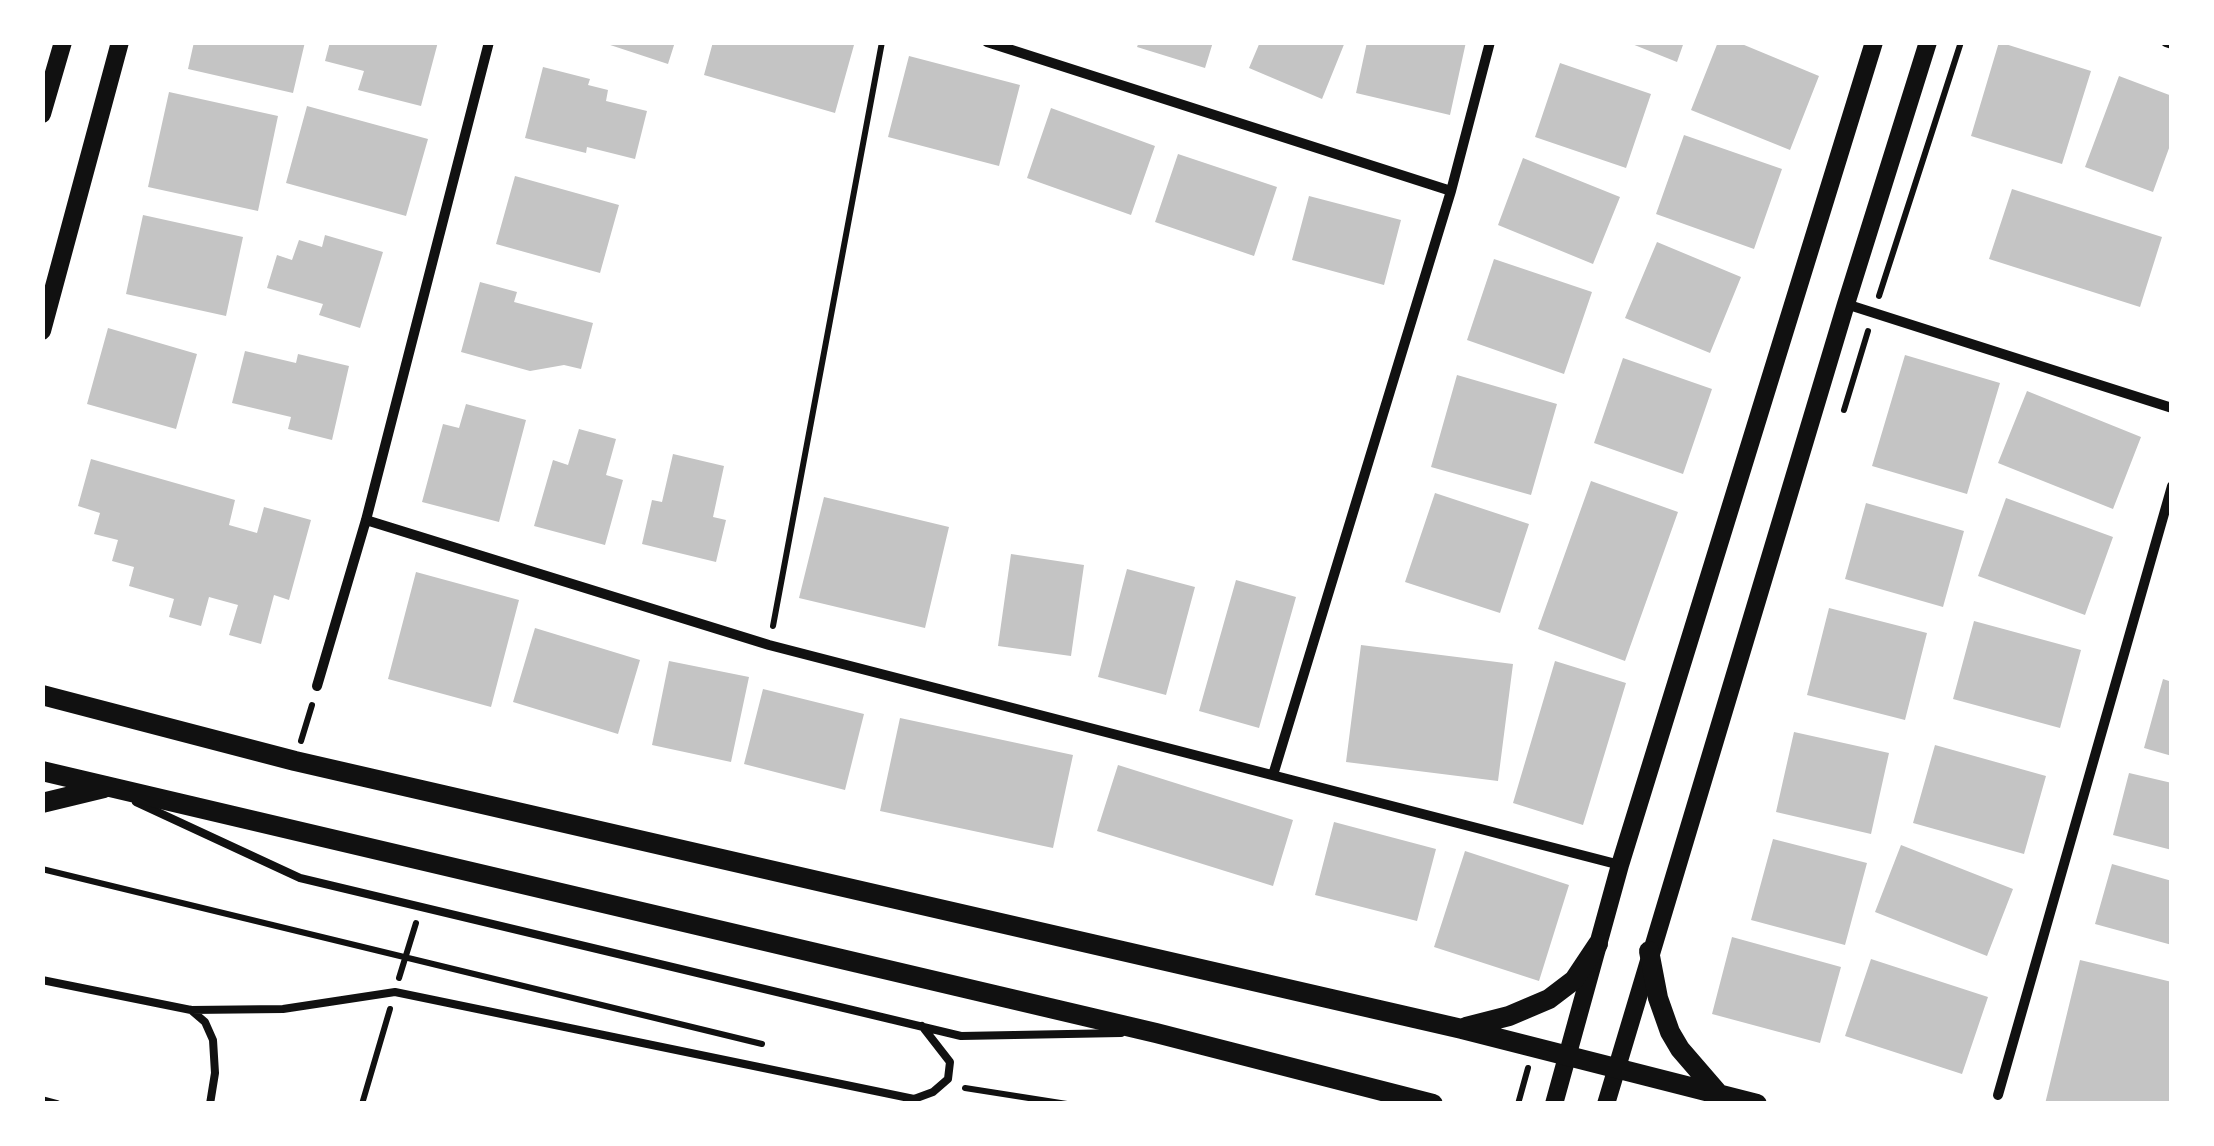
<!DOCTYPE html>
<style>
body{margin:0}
#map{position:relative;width:2214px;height:1146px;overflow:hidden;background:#fff;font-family:"Titillium Web",sans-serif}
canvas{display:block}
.frame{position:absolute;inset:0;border:45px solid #fff;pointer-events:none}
</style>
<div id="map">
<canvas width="2214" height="1146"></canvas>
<div class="frame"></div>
</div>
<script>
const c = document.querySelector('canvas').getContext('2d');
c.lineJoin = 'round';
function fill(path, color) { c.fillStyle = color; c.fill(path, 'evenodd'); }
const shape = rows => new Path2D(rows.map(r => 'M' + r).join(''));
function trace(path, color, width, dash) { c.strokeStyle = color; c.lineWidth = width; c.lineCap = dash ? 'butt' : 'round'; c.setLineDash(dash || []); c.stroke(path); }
fill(shape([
 [194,42,305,42,293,93,188,69],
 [330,42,438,42,421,106,358,90,364,71,325,61],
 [601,42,675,42,668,64],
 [713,42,845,42,854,45,835,113,704,75],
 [1139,42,1213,42,1205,68,1137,47],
 [1260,42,1345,42,1322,99,1249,68],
 [1367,42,1466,42,1450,115,1356,93],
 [1627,42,1684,42,1677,62],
 [1718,42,1737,42,1819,76,1790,150,1691,110],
 [1999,42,2091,71,2062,164,1971,136],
 [909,56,1020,85,999,166,888,137],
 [1560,63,1651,94,1626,168,1535,137],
 [543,67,590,79,588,85,608,90,606,101,647,111,635,159,587,147,586,153,525,138],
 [2119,76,2172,96,2172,140,2153,192,2085,167],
 [169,92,278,116,258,211,148,187],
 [307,106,428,139,406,216,286,183],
 [1051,108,1155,146,1131,215,1027,178],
 [1684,135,1782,169,1754,249,1656,214],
 [1178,154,1277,187,1254,256,1155,222],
 [1523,158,1620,197,1593,264,1498,225],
 [515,176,619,205,600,273,496,244],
 [2012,189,2162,237,2140,307,1989,259],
 [1309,196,1401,220,1384,285,1292,260],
 [143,215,243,237,226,316,126,294],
 [325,235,383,252,360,328,319,315,323,304,267,288,277,255,292,260,299,240,322,247],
 [1657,242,1741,277,1710,353,1625,318],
 [1494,259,1592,292,1564,374,1467,340],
 [480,282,517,292,514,302,593,323,581,369,564,365,530,371,461,352],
 [108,328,197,354,176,429,87,404],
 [245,351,296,363,298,354,349,366,332,440,288,429,291,417,232,403],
 [1905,355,2000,383,1967,494,1872,466],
 [1623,358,1712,389,1683,474,1594,443],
 [1457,375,1557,404,1531,495,1431,467],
 [2027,391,2141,437,2113,509,1998,463],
 [466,404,526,420,499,522,422,502,443,424,459,428],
 [579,429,616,439,606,475,623,480,605,545,534,526,553,460,568,465],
 [673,454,724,466,713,517,726,520,716,562,642,544,652,500,662,502],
 [91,459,235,500,229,525,257,533,264,507,311,520,289,600,274,595,261,644,229,635,238,605,209,597,201,626,169,617,174,599,129,586,134,567,112,561,118,540,94,534,100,513,78,506],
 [1591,481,1678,512,1625,661,1538,629],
 [1435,493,1529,524,1500,613,1405,582],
 [824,497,949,527,925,628,799,598],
 [2006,498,2113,537,2085,615,1978,576],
 [1866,503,1964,531,1943,607,1845,579],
 [1011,554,1084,565,1071,656,998,646],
 [1127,569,1195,587,1166,695,1098,677],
 [416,572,519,600,491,707,388,679],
 [1236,580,1296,597,1259,728,1199,711],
 [1829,608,1927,633,1905,720,1807,695],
 [1974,621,2081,650,2060,728,1953,699],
 [535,628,640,660,618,734,513,702],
 [1361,645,1513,664,1498,781,1346,762],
 [669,661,749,677,731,762,652,745],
 [1555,661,1626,683,1583,825,1513,803],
 [2163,679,2172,682,2172,756,2144,748],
 [763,689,864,714,845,790,744,764],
 [900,718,1073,755,1053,848,880,811],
 [1794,732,1889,753,1871,834,1776,812],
 [1935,745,2046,776,2024,854,1913,823],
 [1118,765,1293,820,1273,886,1097,831],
 [2129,773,2172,783,2172,850,2113,835],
 [1334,822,1436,849,1417,921,1315,895],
 [1773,839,1867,863,1845,945,1751,920],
 [1901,845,2013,889,1987,956,1875,912],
 [1465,851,1569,885,1539,981,1434,947],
 [2112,864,2172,881,2172,945,2095,924],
 [1732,937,1841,967,1820,1043,1712,1014],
 [1871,959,1988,997,1962,1074,1845,1036],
 [2080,960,2172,982,2172,1104,2045,1104]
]), '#c4c4c4');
trace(shape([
 [1879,296,1961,42],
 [1844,410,1868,331],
 [773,626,882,42],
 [301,741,312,705],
 [42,869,762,1044],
 [399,978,416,923],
 [965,1088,1067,1104],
 [362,1104,390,1009],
 [1518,1104,1528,1068]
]), '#111', 6);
trace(shape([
 [136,802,300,878,961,1036,1121,1033],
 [42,980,191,1010,283,1009,395,992,914,1099,933,1092,948,1079,950,1062,922,1026],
 [191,1010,205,1022,213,1040,215,1073,210,1104],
 [42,1100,57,1104]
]), '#111', 8);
trace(shape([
 [987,42,1451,191],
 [2166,42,2172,44],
 [1846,304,2172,408],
 [366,520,769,645,1620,865],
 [317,686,366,520,489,42],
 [1273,775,1451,191,1490,42],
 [1998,1095,2172,486]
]), '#111', 10);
trace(shape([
 [42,114,63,42],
 [42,331,120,42],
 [1554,1104,1620,865,1874,42],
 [1606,1104,1846,304,1928,42]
]), '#111', 18);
trace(shape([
 [42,695,295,761,1462,1029,1757,1104],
 [42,771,1156,1033,1433,1104],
 [42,803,104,788],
 [1649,951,1658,998,1670,1032,1680,1049,1718,1093],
 [1466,1027,1509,1016,1549,999,1574,980,1598,944]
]), '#111', 20);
</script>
